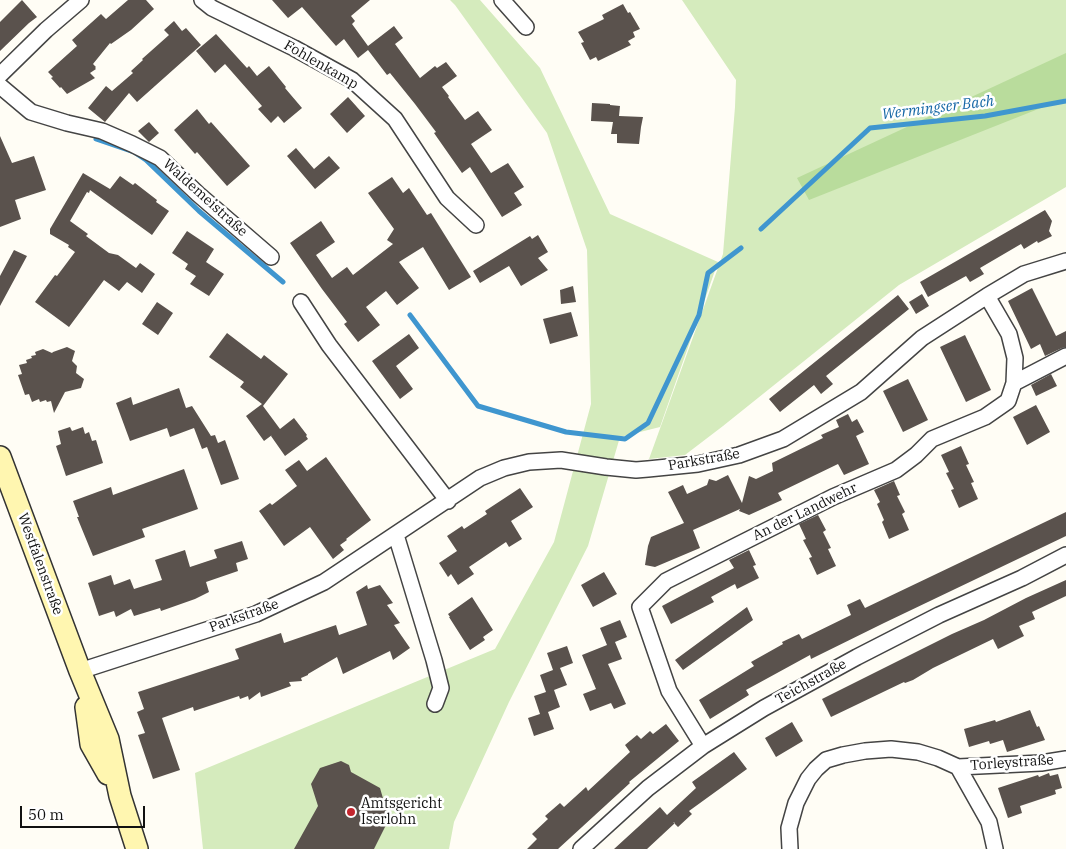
<!DOCTYPE html>
<meta charset="utf-8">
<style>
body{margin:0}
#map{position:relative;width:1066px;height:849px;overflow:hidden;background:#fffdf5;font-family:"IBM Plex Serif",serif}
canvas{display:block}
.scale{position:absolute;left:20px;top:806px;width:125px;height:22px;box-sizing:border-box;border:2px solid #111;border-top:0;padding-left:6px;font-size:15px;line-height:18px;white-space:nowrap;color:#111;-webkit-text-stroke:4px #fff;paint-order:stroke}
</style>
<div id="map">
<canvas width="1066" height="849"></canvas>
<div class="scale">50 m</div>
</div>
<script>
const c = document.querySelector('canvas').getContext('2d');
c.lineJoin = 'round';
function fill(path, color) { c.fillStyle = color; c.fill(path, 'evenodd'); }
const shape = rows => new Path2D(rows.map(r => 'M' + r).join(''));
function trace(path, color, width, dash) { c.strokeStyle = color; c.lineWidth = width; c.lineCap = dash ? 'butt' : 'round'; c.setLineDash(dash || []); c.stroke(path); }
function label(font, color, halo, rows, align = 'center') {
  c.font = font + ' "IBM Plex Serif",serif'; c.lineWidth = 5; c.setLineDash([]); c.textBaseline = 'middle'; c.strokeStyle = halo; c.fillStyle = color; for (const [text, x, y, turn = 0] of rows) {
    c.save(); c.translate(x, y); c.rotate((+turn || 0) * Math.PI / 180); c.textAlign = isNaN(turn) ? turn : align; if (halo) c.strokeText(text, 0, 0); c.fillText(text, 0, 0); c.restore();
  }
}
fill(shape([
 [450,0,480,0,540,68,610,214,718,262,660,427,620,437,588,546,509,702,454,822,449,849,203,849,195,773,495,649,554,542,591,404,587,250,547,133,455,5],
 [682,0,1066,0,1066,187,899,285,723,426,685,455,649,459,723,254,735,107,736,80]
]), '#d5ebbd');
fill(shape([
 [1066,53,1066,98,809,200,797,178]
]), '#b9dc9c');
trace(shape([
 [96,139,134,152,146,160,199,211,283,282],
 [761,229,870,128,985,116,1066,101],
 [410,315,478,406,566,432,625,439,648,423,699,315,708,273,741,248]
]), '#3f96cf', 5);
fill(shape([
 [22,0,37,17,29,23,0,51,0,22],
 [128,0,146,0,154,9,131,30,111,44,110,43,93,64,96,67,95,68,96,69,90,73,95,78,67,94,61,87,60,88,51,78,53,77,48,72,77,46,72,40,101,14,106,19],
 [272,0,370,0,351,16,355,21,352,24,368,46,394,26,403,38,395,44,420,78,435,66,437,68,446,62,457,76,442,87,449,96,448,97,465,120,478,111,492,130,471,144,491,173,508,163,524,187,514,193,522,205,502,217,470,167,462,173,434,133,436,132,415,104,390,73,387,75,368,50,358,58,344,39,336,46,302,7,288,18],
 [623,4,628,13,630,12,640,29,633,32,635,37,628,41,631,45,598,61,596,57,590,60,581,43,584,42,578,32,604,19,602,15],
 [174,21,182,31,186,28,201,45,137,102,129,93,105,122,88,108,106,86,112,91,133,73,131,71,143,60,142,59,169,35,164,30],
 [216,34,247,68,249,66,257,76,269,66,286,87,285,88,302,108,284,123,278,116,271,123,258,109,262,106,225,64,215,73,196,51],
 [348,97,365,116,347,133,330,114],
 [592,103,610,104,610,105,620,106,619,116,643,117,641,127,639,144,617,143,617,134,611,134,613,122,591,121],
 [197,109,209,124,211,122,250,166,227,186,197,152,195,154,174,130],
 [149,122,159,133,149,142,138,131],
 [0,136,12,163,34,156,46,190,15,200,21,219,0,227],
 [296,148,314,169,329,156,340,168,315,189,287,156],
 [83,173,110,189,120,176,133,185,135,183,157,200,156,202,169,211,152,235,90,190,89,193,87,192,70,221,88,234,86,236,109,253,118,255,136,268,140,263,155,274,142,293,127,282,119,291,104,280,69,327,35,302,55,275,57,276,75,252,68,247,69,245,50,234,50,229],
 [392,177,403,193,409,188,427,215,431,213,471,277,449,290,423,247,399,262,419,288,397,305,386,291,366,307,380,325,358,342,344,324,347,322,322,289,290,243,321,221,335,242,316,255,332,278,347,267,353,275,393,244,387,240,394,229,368,193],
 [1045,210,1052,221,1049,231,1052,236,1038,243,1037,241,1024,249,1021,244,980,268,984,274,970,282,966,276,928,297,920,282],
 [187,231,214,249,206,262,224,274,209,296,190,284,196,276,185,269,188,264,172,253],
 [538,235,548,252,538,258,548,270,521,286,509,266,480,283,473,271,530,236,532,239],
 [14,250,27,256,0,306,0,276],
 [573,286,576,302,561,304,560,290],
 [1032,288,1056,336,1066,331,1066,347,1062,348,1045,356,1040,344,1031,349,1008,301],
 [922,294,929,306,916,314,909,302],
 [898,295,909,309,826,376,833,384,821,394,814,385,780,412,769,399],
 [157,302,173,313,158,335,142,324],
 [571,312,578,336,550,344,543,319],
 [227,333,261,359,264,355,288,374,263,406,280,429,294,418,307,435,306,436,308,439,285,456,271,436,272,435,264,441,246,416,262,404,240,387,244,382,209,357],
 [409,334,419,348,396,366,413,389,400,399,372,361],
 [965,335,991,390,966,402,940,347],
 [67,347,75,351,72,361,77,366,76,373,84,379,81,388,65,392,54,413,51,401,47,402,46,400,40,402,39,399,32,402,29,394,25,395,18,375,22,374,19,365,27,363,26,360,32,358,31,356,36,355,35,352,43,349,52,353,53,352],
 [1051,374,1057,386,1036,396,1031,385],
 [908,379,928,420,903,432,883,391],
 [179,388,186,408,192,406,211,436,215,435,218,443,225,440,239,479,221,485,207,447,202,449,194,428,170,437,167,428,130,441,116,403,131,397,133,405],
 [1036,405,1050,432,1027,445,1013,417],
 [848,414,852,422,857,419,864,432,856,436,869,464,844,475,838,464,778,493,782,500,749,515,739,511,740,509,693,530,700,548,655,567,645,565,648,546,651,537,684,523,668,492,683,485,687,494,707,485,709,479,716,481,728,475,742,503,749,476,756,479,773,471,772,463,823,438,821,435,839,427,836,420],
 [70,427,72,431,83,427,85,434,89,432,92,441,96,440,103,463,66,476,56,446,61,444,58,431],
 [961,446,969,464,966,465,974,482,971,483,978,499,959,508,951,490,954,489,946,473,949,472,941,455],
 [326,457,371,520,346,539,347,540,340,545,344,550,333,559,310,527,284,546,259,511,270,503,272,505,297,486,285,470,299,460,307,471],
 [184,469,198,509,142,529,145,537,93,556,77,517,79,517,73,501,111,487,113,495],
 [894,481,900,495,897,496,905,512,902,514,909,530,889,539,882,522,884,520,877,504,880,502,874,490],
 [520,488,533,507,511,521,522,539,509,547,506,542,469,567,474,574,458,585,451,574,448,577,439,563,457,551,447,536,462,526,464,529,487,514,485,511],
 [1066,512,1066,536,884,623,811,659,810,655,746,690,749,695,710,719,699,700,754,666,751,662,783,644,782,642,799,634,802,639,851,615,847,605,860,599,865,608],
 [818,515,826,530,823,532,831,548,828,549,836,566,817,575,809,558,812,557,803,540,806,539,799,524],
 [242,541,248,559,236,563,238,571,206,582,209,592,195,599,161,611,160,608,134,616,131,609,116,617,114,611,99,616,88,583,111,575,114,585,130,579,134,589,162,580,155,560,185,550,190,567,217,558,214,550],
 [749,550,756,565,753,566,759,578,737,589,735,584,711,597,714,602,671,624,662,606,734,568,729,560],
 [604,572,617,594,593,607,581,585],
 [1066,580,1066,596,1032,612,1035,619,1019,626,1024,636,998,649,993,639,933,668,913,680,905,683,904,682,831,717,822,699,952,634,984,620,1026,598],
 [367,585,368,589,380,585,393,603,387,605,400,623,394,625,410,648,393,660,390,651,343,674,337,657,308,674,308,675,301,678,302,681,289,682,291,686,261,697,260,692,249,700,248,696,240,699,239,696,194,711,193,707,162,718,180,770,153,779,138,735,145,733,137,712,144,709,138,692,239,659,235,649,281,633,284,643,336,625,339,635,367,625,356,592],
 [472,597,493,630,483,637,485,640,470,650,449,617,450,617,448,614],
 [747,607,753,620,683,670,675,660],
 [620,620,627,637,615,642,622,659,608,664,626,704,614,709,611,703,590,711,583,694,596,689,582,655,607,645,600,628],
 [567,646,573,663,560,668,567,685,554,690,560,707,548,712,554,729,534,736,528,718,540,714,534,696,546,692,540,675,553,670,547,653],
 [1030,710,1037,727,1039,726,1045,740,1007,752,1003,740,990,744,989,741,969,747,964,729,995,720,996,722],
 [792,722,803,741,776,757,765,738],
 [666,724,679,741,629,782,630,783,558,849,527,849,537,839,532,834,548,819,545,816,560,803,564,807,586,787,588,791,630,752,625,745,637,735,641,739,650,731,653,734],
 [734,752,747,769,689,811,692,814,678,827,673,822,675,823,647,849,614,849,660,807,667,815,696,788,692,782],
 [341,761,349,765,351,772,380,788,389,819,374,849,294,849,318,806,311,784,320,768],
 [1049,773,1050,776,1058,774,1062,788,1055,790,1056,794,1020,806,1022,813,1008,818,998,788,1038,775,1039,777]
]), '#5a524d');
const minor = shape([
 [202,0,212,8,294,48,352,80,395,119,447,198,476,225],
 [502,0,526,27],
 [0,75,46,30,81,0],
 [0,86,31,112,67,123,102,131,132,144,160,158,198,194,271,257],
 [301,302,329,345,448,501],
 [1014,383,1066,356],
 [396,535,434,660,441,688,435,704],
 [80,671,256,614,324,582,480,478,504,468,529,462,561,460,606,467,636,470,648,469,698,464,739,455,783,439,861,392,922,338,987,296,1024,274,1066,261],
 [703,746,669,691,640,607,666,581,833,497,896,470,916,455,932,439,985,417,1008,401,1014,383,1015,358,1009,334,987,296],
 [958,767,1041,763,1066,759],
 [581,849,648,788,703,746,764,708,857,657,939,615,1022,578,1066,555],
 [790,849,789,828,796,803,808,779,816,769,826,760,843,755,865,751,891,749,918,752,938,758,958,767,989,822,995,849]
]);
const secondary = shape([
 [0,457,80,671,108,739,120,796,137,849],
 [86,707,91,744,108,774]
]);
trace(minor, '#444', 18);
trace(secondary, '#333', 24);
trace(minor, '#fff', 15);
trace(secondary, '#fff6b0', 21);
for (const [x, y, r, color] of [
 [351,812,5,"#c4262e"]
]) { const dot = new Path2D(); dot.arc(x, y, r, 0, 2 * Math.PI); c.fillStyle = color; c.fill(dot); trace(dot, '#fff', 2); }
label('14px', '#111', '#fff', [
 ["Fohlenkamp",321,65,30],
 ["Waldemeistraße",205,198,42],
 ["Parkstraße",704,460,-10],
 ["An der Landwehr",805,512,-26],
 ["Westfalenstraße",40,564,70],
 ["Parkstraße",244,616,-20],
 ["Teichstraße",811,682,-29],
 ["Torleystraße",1012,763,-4]
]);
label('14px', '#111', '#fff', [
 ["Amtsgericht",361,804],
 ["Iserlohn",361,820]
], 'left');
label('italic 15px', '#1768a6', '#fff', [
 ["Wermingser Bach",938,108,-7]
]);
</script>
